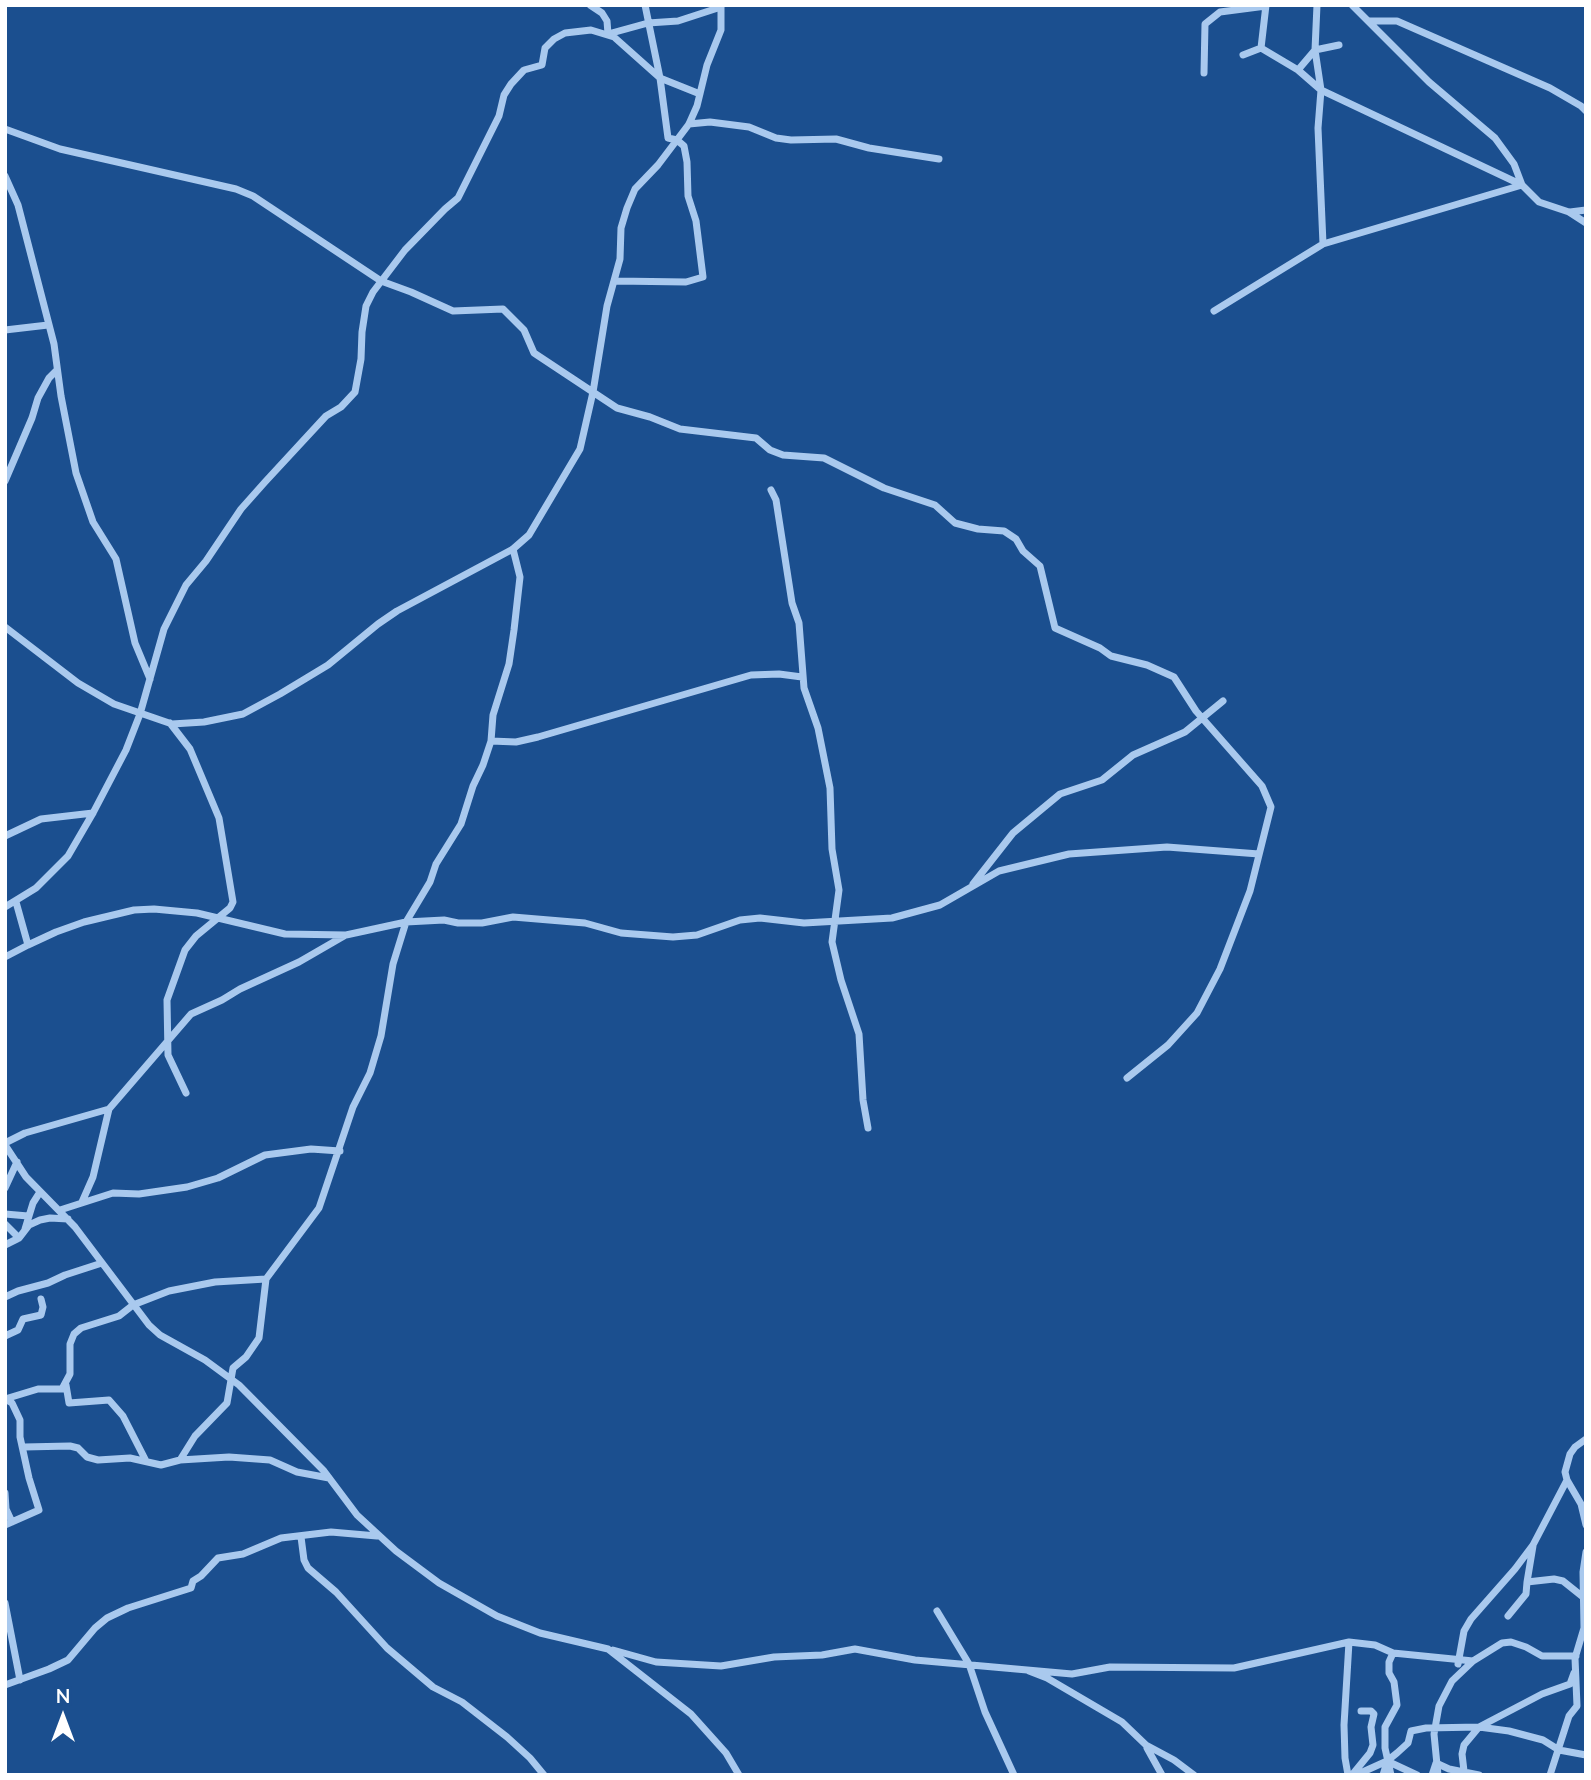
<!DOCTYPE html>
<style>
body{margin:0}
#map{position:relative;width:1591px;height:1780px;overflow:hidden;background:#1b4f8f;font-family:Lato,sans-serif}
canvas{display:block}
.frame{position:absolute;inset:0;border:7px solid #fff;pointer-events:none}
.north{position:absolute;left:28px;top:1682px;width:70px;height:70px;-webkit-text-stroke:5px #1b4f8f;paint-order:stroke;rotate:0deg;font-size:19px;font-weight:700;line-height:28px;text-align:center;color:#fff}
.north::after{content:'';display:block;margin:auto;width:24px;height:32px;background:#fff;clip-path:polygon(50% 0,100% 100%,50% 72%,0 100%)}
</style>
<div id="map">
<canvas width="1591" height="1780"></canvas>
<div class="frame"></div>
<div class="north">N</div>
</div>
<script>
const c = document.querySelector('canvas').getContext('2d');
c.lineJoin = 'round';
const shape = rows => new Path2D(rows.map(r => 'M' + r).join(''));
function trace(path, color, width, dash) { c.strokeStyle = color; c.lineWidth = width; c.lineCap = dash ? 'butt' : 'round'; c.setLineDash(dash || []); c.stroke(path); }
trace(shape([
 [590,5,602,13,607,21,608,34,648,23,678,21,721,7],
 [1317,5,1315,50,1321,90,1318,128,1323,244],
 [1352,5,1429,82,1495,138,1514,164,1522,185,1539,202,1569,212,1586,223],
 [1370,21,1397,21,1550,88,1581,106,1586,111],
 [1261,48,1298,70,1315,50,1339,45],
 [1243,55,1261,48,1266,5],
 [1298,70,1321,90,1522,185],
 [1204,73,1205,24,1220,12,1266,6],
 [689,124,710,122,749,127,776,138,791,140,836,139,869,148,939,159],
 [5,129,60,149,236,189,253,196,381,281,411,292,453,311,503,309,524,330,534,353,617,408,650,417,680,429,756,438,770,450,783,455,824,458,884,488,935,505,955,523,978,529,1004,531,1016,539,1023,551,1040,566,1055,628,1100,648,1111,656,1147,665,1174,677,1196,711,1262,786,1271,807,1250,891,1220,969,1197,1013,1168,1045,1127,1078],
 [5,176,18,205,54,344,61,396,76,473,93,522,116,559,135,643,150,679],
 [1570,212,1586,210],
 [616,281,686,282,703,277,696,221,688,196,687,162,684,146,677,140,668,138,660,78,645,5],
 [1214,311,1323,244,1522,185],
 [5,330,48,325],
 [5,481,32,418,38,398,49,378,57,370],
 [771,490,776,500,792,603,799,623,804,688,818,728,830,788,832,849,839,890,832,942,841,980,859,1034,863,1100,868,1128],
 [5,627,78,683,114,704,172,724,204,722,243,714,280,694,328,665,378,624,397,611,513,549,529,535,580,449,593,392,607,306,620,259,621,228,627,208,635,189,658,165,689,124,697,106,707,65,721,30,721,5],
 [170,723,190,749,219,818,233,902,230,908,196,936,185,950,167,1000,168,1055,186,1093],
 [491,741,516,742,538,737,751,675,779,674,802,677],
 [5,836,41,819,93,813],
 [973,884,1013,833,1060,794,1102,780,1133,755,1185,732,1223,701],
 [5,907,36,888,68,856,93,813,126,750,140,714,164,629,186,585,206,561,241,509,265,482,326,416,341,407,355,392,361,359,362,332,366,306,373,292,405,250,445,209,458,198,499,116,504,95,511,84,524,70,542,65,545,48,554,39,565,33,591,30,614,37,660,78,700,94],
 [28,945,56,932,84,922,134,910,154,909,197,913,285,934,346,935,406,922,444,920,458,923,482,923,513,917,585,923,621,933,673,937,697,935,740,920,760,918,804,923,892,918,940,905,999,871,1069,854,1167,847,1259,854],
 [5,957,28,945,16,902],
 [5,1143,25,1133,109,1109],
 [5,1145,26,1177,75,1227,149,1325,160,1335,205,1360,239,1385,324,1471,357,1515,396,1551,439,1583,497,1616,540,1633,608,1649,691,1714,726,1753,739,1775],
 [5,1188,17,1162],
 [82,1202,93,1177,109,1109,191,1014,222,1000,240,989,299,962,344,936],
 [60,1210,113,1193,139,1194,187,1187,218,1178,265,1155,311,1149,340,1151],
 [5,1214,28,1216],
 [5,1224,19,1238],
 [25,1229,33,1203,40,1192],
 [5,1245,19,1238,29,1225,40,1220,50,1218,68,1219],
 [5,1297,18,1291,48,1283,65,1275,102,1263],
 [5,1336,18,1330,23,1319,41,1315,43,1307,41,1299],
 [66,1385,69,1403,109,1400,123,1416,146,1461],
 [5,1399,38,1389,62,1389,70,1374,70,1344,74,1334,81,1328,119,1316,133,1305,169,1291,215,1282,266,1279],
 [5,1399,12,1403,20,1420,20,1437,29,1478,39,1510,5,1525],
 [1586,1439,1575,1447,1570,1454,1565,1472,1567,1480,1581,1504,1586,1525],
 [24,1447,70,1446,78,1448,87,1457,98,1460,130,1458,161,1465,180,1460,229,1457,270,1460,297,1472,329,1478],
 [180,1460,195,1436,227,1403,233,1368,246,1357,259,1338,266,1279,319,1208,353,1107,370,1073,381,1036,393,964,406,922,430,882,436,864,461,824,473,786,483,765,491,741,493,715,509,664,514,630,520,577,513,549],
 [5,1493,6,1509,12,1522],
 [301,1537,304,1560,308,1568,336,1592,387,1648,433,1687,462,1702,507,1737,530,1758,544,1775],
 [1533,1546,1527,1582,1554,1579,1563,1581,1583,1597],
 [5,1603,20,1680],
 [937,1611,969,1664,985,1712,1014,1775],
 [1508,1616,1526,1594,1527,1582],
 [613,1650,656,1662,721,1666,774,1657,822,1655,855,1649,915,1660,1072,1674,1110,1667,1234,1668,1349,1642,1375,1645,1393,1653,1473,1661],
 [1458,1664,1464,1631,1471,1619,1515,1569,1533,1545,1567,1480],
 [1029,1671,1047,1678,1122,1722,1146,1745,1174,1760,1194,1775],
 [5,1685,49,1669,68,1660,95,1628,107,1618,128,1608,191,1588,193,1581,201,1576,218,1558,243,1554,281,1538,331,1532,377,1536],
 [1147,1748,1162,1775],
 [1387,1761,1417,1775],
 [1348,1775,1345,1758,1344,1725,1349,1642],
 [1352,1775,1370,1753,1373,1745,1371,1727,1374,1714,1371,1711,1361,1711],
 [1356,1775,1387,1761,1397,1753,1408,1743,1411,1731,1426,1728,1479,1727,1509,1731,1543,1740,1559,1750,1586,1755],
 [1383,1775,1387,1762],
 [1391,1775,1385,1748,1385,1727,1397,1705,1394,1682,1389,1673,1389,1662,1393,1653],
 [1432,1775,1436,1763,1449,1769,1479,1775],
 [1438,1775,1434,1734,1439,1706,1452,1681,1473,1661,1502,1643,1511,1642,1526,1647,1542,1656,1576,1656],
 [1467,1775,1464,1771,1462,1754,1464,1745,1479,1727,1542,1694,1570,1684,1574,1673],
 [1550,1775,1569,1716,1577,1706,1575,1658,1584,1628,1583,1572,1586,1552]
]), '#a9c9ee', 7);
</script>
